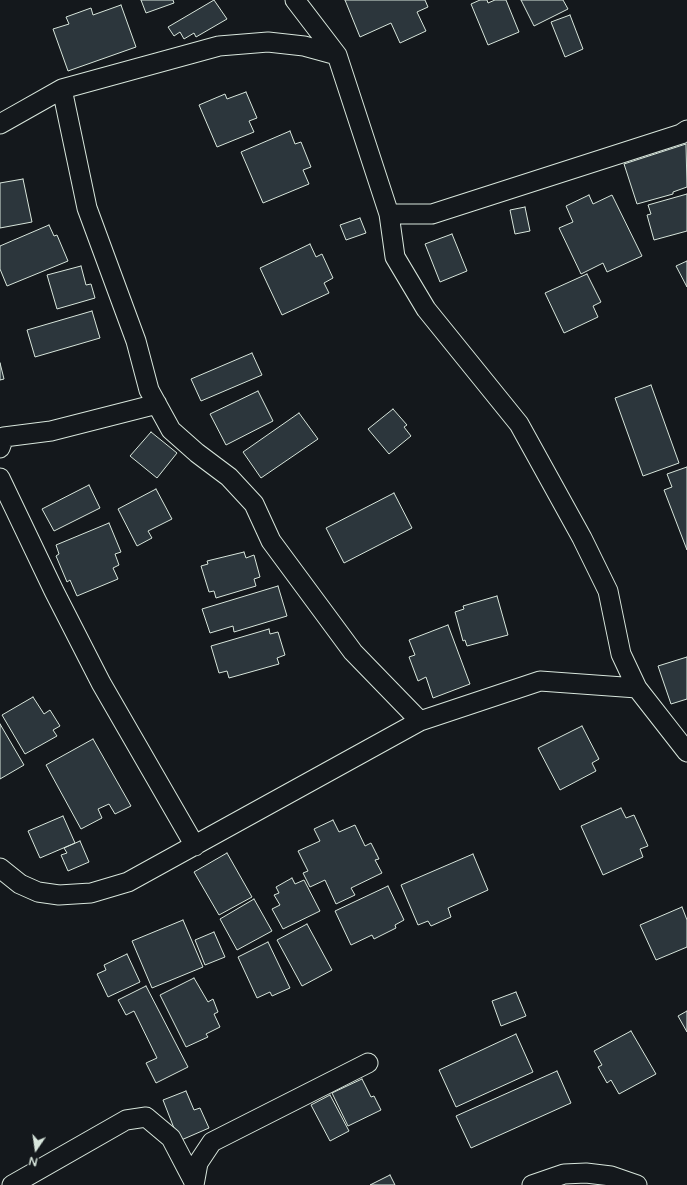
<!DOCTYPE html>
<style>
body{margin:0}
#map{position:relative;width:687px;height:1185px;overflow:hidden;background:#14181c;font-family:"Varela Round",sans-serif}
canvas{display:block}
.north{position:absolute;left:16px;top:1129px;width:40px;height:40px;-webkit-text-stroke:3px #14181c;paint-order:stroke;rotate:193deg;font-size:11px;font-weight:700;line-height:16px;text-align:center;color:#d8e6dc}
.north::after{content:'';display:block;margin:auto;width:14px;height:18px;background:#d8e6dc;clip-path:polygon(50% 0,100% 100%,50% 72%,0 100%)}
</style>
<div id="map">
<canvas width="687" height="1185"></canvas>
<div class="north">N</div>
</div>
<script>
const c = document.querySelector('canvas').getContext('2d');
c.lineJoin = 'round';
function fill(path, color) { c.fillStyle = color; c.fill(path, 'evenodd'); }
const shape = rows => new Path2D(rows.map(r => 'M' + r).join(''));
function trace(path, color, width, dash) { c.strokeStyle = color; c.lineWidth = width; c.lineCap = dash ? 'butt' : 'round'; c.setLineDash(dash || []); c.stroke(path); }
const building = shape([
 [141,0,173,0,174,3,146,13,141,0],
 [214,0,227,19,196,37,194,33,184,39,180,32,174,36,168,27,214,0],
 [345,0,425,0,428,7,417,12,426,31,400,43,391,23,360,37,345,0],
 [480,0,487,0,488,3,495,0,506,0,519,32,488,45,471,4,480,0],
 [521,0,563,0,568,9,534,26,521,0],
 [121,5,136,47,68,71,53,29,69,24,66,17,91,8,93,15,121,5],
 [570,15,583,49,565,57,551,22,570,15],
 [246,92,257,118,249,121,254,132,217,147,199,105,225,94,227,99,246,92],
 [290,131,295,144,301,142,311,167,303,170,309,184,263,203,241,152,290,131],
 [686,144,687,187,673,192,673,194,637,204,624,164,686,144],
 [23,179,32,222,0,228,0,183,23,179],
 [687,194,687,231,654,240,647,215,651,214,648,205,687,194],
 [589,195,593,204,612,195,642,256,607,272,603,263,581,274,559,228,573,222,566,206,589,195],
 [525,207,530,231,515,234,510,210,525,207],
 [360,218,366,233,346,240,340,225,360,218],
 [49,225,54,236,57,235,68,261,7,286,0,269,0,246,49,225],
 [452,234,467,271,440,282,425,244,452,234],
 [310,244,316,257,322,254,333,278,324,283,329,293,282,315,260,268,310,244],
 [687,261,687,287,676,266,687,261],
 [81,266,86,285,91,284,95,298,57,309,47,275,81,266],
 [587,274,601,302,593,306,598,317,564,333,545,293,587,274],
 [92,311,100,338,35,357,27,330,92,311],
 [252,353,262,375,201,401,191,379,252,353],
 [0,363,4,379,0,380,0,363],
 [651,385,679,463,643,476,615,398,651,385],
 [258,391,273,421,226,445,210,414,258,391],
 [393,409,407,425,404,427,411,436,389,454,368,429,393,409],
 [299,413,318,439,261,478,243,452,299,413],
 [151,432,177,453,157,478,130,456,151,432],
 [687,467,687,550,664,490,672,487,667,474,687,467],
 [89,485,100,508,54,531,42,509,89,485],
 [156,489,172,519,148,531,152,538,137,546,118,509,156,489],
 [394,493,412,528,344,563,326,528,394,493],
 [109,523,121,552,115,554,119,565,113,568,118,579,77,596,70,580,67,582,56,556,59,554,56,545,109,523],
 [244,552,246,558,254,555,260,577,254,579,256,586,216,598,214,591,209,592,201,566,208,564,207,561,244,552],
 [278,586,287,616,234,632,233,626,210,633,202,609,278,586],
 [497,596,508,635,467,646,465,640,463,641,455,612,464,609,463,606,497,596],
 [448,625,470,684,433,698,426,677,418,681,409,657,415,655,409,640,448,625],
 [269,629,270,634,278,632,285,655,277,658,279,664,229,678,227,671,219,673,211,646,269,629],
 [687,657,687,699,671,704,658,666,687,657],
 [33,697,44,714,50,710,60,726,53,730,57,736,25,754,2,715,33,697],
 [0,724,24,765,0,779,0,724],
 [582,726,599,759,592,763,596,771,560,790,538,748,582,726],
 [93,739,131,806,115,814,109,804,98,809,102,818,81,829,46,765,93,739],
 [621,808,626,818,634,815,648,846,640,849,643,857,603,875,581,826,621,808],
 [63,816,75,843,40,858,28,831,63,816],
 [333,820,339,832,355,825,365,846,371,843,379,859,375,860,382,873,351,888,355,895,336,904,325,880,310,887,303,873,308,871,298,851,320,841,314,829,333,820],
 [80,841,89,862,68,871,61,855,67,853,64,848,80,841],
 [227,853,252,897,219,915,194,872,227,853],
 [473,854,488,890,448,908,451,917,431,926,428,921,418,925,401,885,473,854],
 [292,878,295,884,304,880,320,911,283,929,272,909,280,905,274,895,279,893,276,887,292,878],
 [388,886,404,920,395,925,396,928,374,939,372,935,351,945,335,911,388,886],
 [254,899,272,931,237,950,220,919,254,899],
 [682,907,687,920,687,947,656,960,640,925,682,907],
 [183,920,203,967,152,988,132,941,183,920],
 [307,924,332,970,302,986,277,940,307,924],
 [214,932,225,957,205,965,195,940,214,932],
 [268,942,290,988,272,996,270,992,257,998,238,957,268,942],
 [127,954,140,982,108,997,97,974,106,970,104,965,127,954],
 [194,978,208,1002,213,999,218,1012,214,1014,220,1027,206,1034,208,1037,186,1047,160,995,194,978],
 [146,986,188,1067,156,1083,146,1063,157,1058,134,1011,126,1015,118,1000,146,986],
 [516,992,526,1016,501,1026,492,1001,516,992],
 [687,1011,687,1032,678,1016,687,1011],
 [631,1031,656,1074,619,1094,611,1080,607,1083,598,1067,602,1065,594,1051,631,1031],
 [516,1034,533,1072,456,1107,439,1070,516,1034],
 [557,1071,571,1103,471,1148,456,1116,557,1071],
 [362,1079,371,1097,374,1096,381,1110,348,1126,332,1093,362,1079],
 [186,1091,194,1110,200,1108,209,1128,179,1141,163,1100,186,1091],
 [330,1095,349,1131,330,1141,311,1105,330,1095],
 [390,1175,395,1185,370,1185,390,1175]
]);
fill(building, '#2c363c');
trace(building, '#d8e6dc', 1);
const minor = shape([
 [295,0,337,55,389,214,395,257,426,309,519,424,582,538,608,591,621,654,637,688,687,752],
 [62,89,87,208,136,341,149,390,171,430,197,453,229,477,254,504,271,541,353,652,420,721],
 [0,124,62,89,219,46,268,42,304,46,337,55],
 [389,214,432,214,681,134,687,130],
 [0,448,4,437,51,431,157,404],
 [0,478,54,591,101,683,195,846],
 [0,868,20,884,38,892,59,895,91,893,128,882,420,721,540,681,637,688],
 [12,1185,126,1120,146,1117,171,1138,194,1182],
 [194,1185,198,1163,212,1142,368,1063],
 [532,1185,564,1174,586,1173,611,1176,637,1185]
]);
trace(minor, '#d8e6dc', 21);
trace(minor, '#14181c', 19);
</script>
